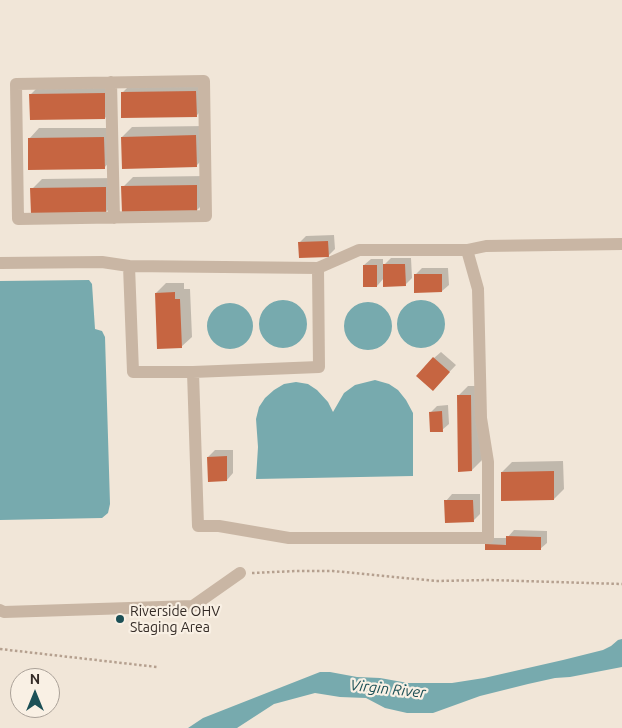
<!DOCTYPE html>
<style>
body{margin:0}
#map{position:relative;width:622px;height:728px;overflow:hidden;background:#f1e6d8;font-family:Ubuntu,sans-serif}
canvas{display:block}
.north{position:absolute;left:10px;top:668px;width:50px;height:50px;box-sizing:border-box;background:#f9f0e4;border:1px solid #aaa198;border-radius:50%;rotate:0deg;font-size:14px;font-weight:700;line-height:20px;text-align:center;color:#342b26}
.north::after{content:'';display:block;margin:auto;width:18px;height:22px;background:#1c5056;clip-path:polygon(50% 0,100% 100%,50% 72%,0 100%)}
</style>
<div id="map">
<canvas width="622" height="728"></canvas>
<div class="north">N</div>
</div>
<script>
const c = document.querySelector('canvas').getContext('2d');
c.lineJoin = 'round';
function fill(path, color) { c.fillStyle = color; c.fill(path, 'evenodd'); }
const shape = rows => new Path2D(rows.map(r => 'M' + r).join(''));
function trace(path, color, width, dash) { c.strokeStyle = color; c.lineWidth = width; c.lineCap = dash ? 'butt' : 'round'; c.setLineDash(dash || []); c.stroke(path); }
function label(font, color, halo, rows, align = 'center') {
  c.font = font + ' Ubuntu,sans-serif'; c.lineWidth = 4.5; c.setLineDash([]); c.textBaseline = 'middle'; c.strokeStyle = halo; c.fillStyle = color; for (const [text, x, y, turn = 0] of rows) {
    c.save(); c.translate(x, y); c.rotate((+turn || 0) * Math.PI / 180); c.textAlign = isNaN(turn) ? turn : align; if (halo) c.strokeText(text, 0, 0); c.fillText(text, 0, 0); c.restore();
  }
}
fill(shape([
 [89,280,92,284,95,329,102,331,105,337,110,504,108,513,102,518,0,520,0,281],
 '397 324a24 24 0 1 1 48 0a24 24 0 1 1-48 0Z',
 '259 324a24 24 0 1 1 48 0a24 24 0 1 1-48 0Z',
 '344 326a24 24 0 1 1 48 0a24 24 0 1 1-48 0Z',
 '207 326a23 23 0 1 1 46 0a23 23 0 1 1-46 0Z',
 [375,380,389,384,398,390,406,400,413,413,413,476,256,479,258,447,256,419,259,407,265,398,274,390,284,384,296,382,308,384,317,390,328,402,333,412,344,393,355,385],
 [622,639,622,667,570,677,555,678,528,684,480,696,433,713,407,713,385,708,366,698,340,697,315,693,274,704,237,728,188,728,203,718,320,672,330,672,357,677,380,678,408,683,452,683,484,678,563,660,603,650,611,646,618,640]
]), '#77aaae');
fill(shape([
 [206,82,206,106,196,116,122,93,132,83],
 [115,83,115,108,105,118,31,94,41,84],
 [206,126,206,156,196,166,122,137,132,127],
 [39,128,114,128,114,157,104,168,29,139],
 [207,176,207,200,197,210,123,187,133,177],
 [116,178,116,202,106,212,32,189,42,179],
 [334,235,335,249,328,256,300,242,306,236],
 [391,258,411,258,412,278,405,285,384,278,377,286,364,265,371,259,383,259,383,266],
 [422,268,448,268,449,285,442,291,415,275],
 [166,283,184,283,184,289,190,289,192,337,181,347,156,293],
 [441,352,456,365,439,383,434,358],
 [468,386,480,386,482,460,472,470,458,396],
 [448,405,449,424,442,430,431,412,437,406],
 [215,450,233,450,233,473,227,480,208,457],
 [563,461,564,489,554,499,502,472,512,462],
 [452,494,480,494,480,514,473,521,446,501],
 [514,530,547,531,547,543,540,549,486,545,492,538,507,538]
]), '#0003');
fill(shape([
 [196,91,197,117,121,118,121,92],
 [105,93,105,119,30,120,29,94],
 [196,135,197,167,122,169,121,137],
 [104,137,105,169,28,170,28,138],
 [197,185,197,211,122,213,121,186],
 [106,187,106,213,31,214,30,188],
 [328,241,329,257,299,258,298,242],
 [383,264,405,264,406,286,383,287],
 [363,265,377,265,377,287,363,287],
 [414,274,442,274,442,292,414,293],
 [175,292,175,299,180,299,182,348,157,349,155,293],
 [433,357,450,372,433,391,416,376],
 [457,395,471,395,472,471,458,472],
 [442,411,443,432,430,432,429,412],
 [227,456,227,481,208,482,207,457],
 [554,471,554,500,501,501,501,472],
 [444,500,473,500,474,522,445,523],
 [506,536,541,537,541,550,485,550,485,544,506,545]
]), '#c66541');
trace(shape([
 [252,573,296,571,333,571,436,581,489,580,622,584],
 [0,649,157,667]
]), '#b5a08f', 2.5, [2.5, 2.5]);
trace(shape([
 [204,81,206,216,18,219,16,84,204,81],
 [111,82,114,218],
 [0,263,102,262,129,266,133,372,193,372,319,367,318,268,359,250,467,250,486,246,622,244],
 [129,266,318,268],
 [193,372,198,526,219,526,289,538,488,538,488,462,481,418,478,289,467,250],
 [0,610,4,612,193,606,240,573]
]), '#c9b6a4', 12);
for (const [x, y, r, color] of [
 [120,619,5,"#1c5056"]
]) { const dot = new Path2D(); dot.arc(x, y, r, 0, 2 * Math.PI); c.fillStyle = color; c.fill(dot); trace(dot, '#f9f0e4', 2); }
label('14px', '#342b26', '#f9f0e4', [
 ["Riverside OHV",130,611],
 ["Staging Area",130,627]
], 'left');
label('italic 15px', '#1c5056', '#f9f0e4', [
 ["Virgin River",388,689,6]
]);
</script>
